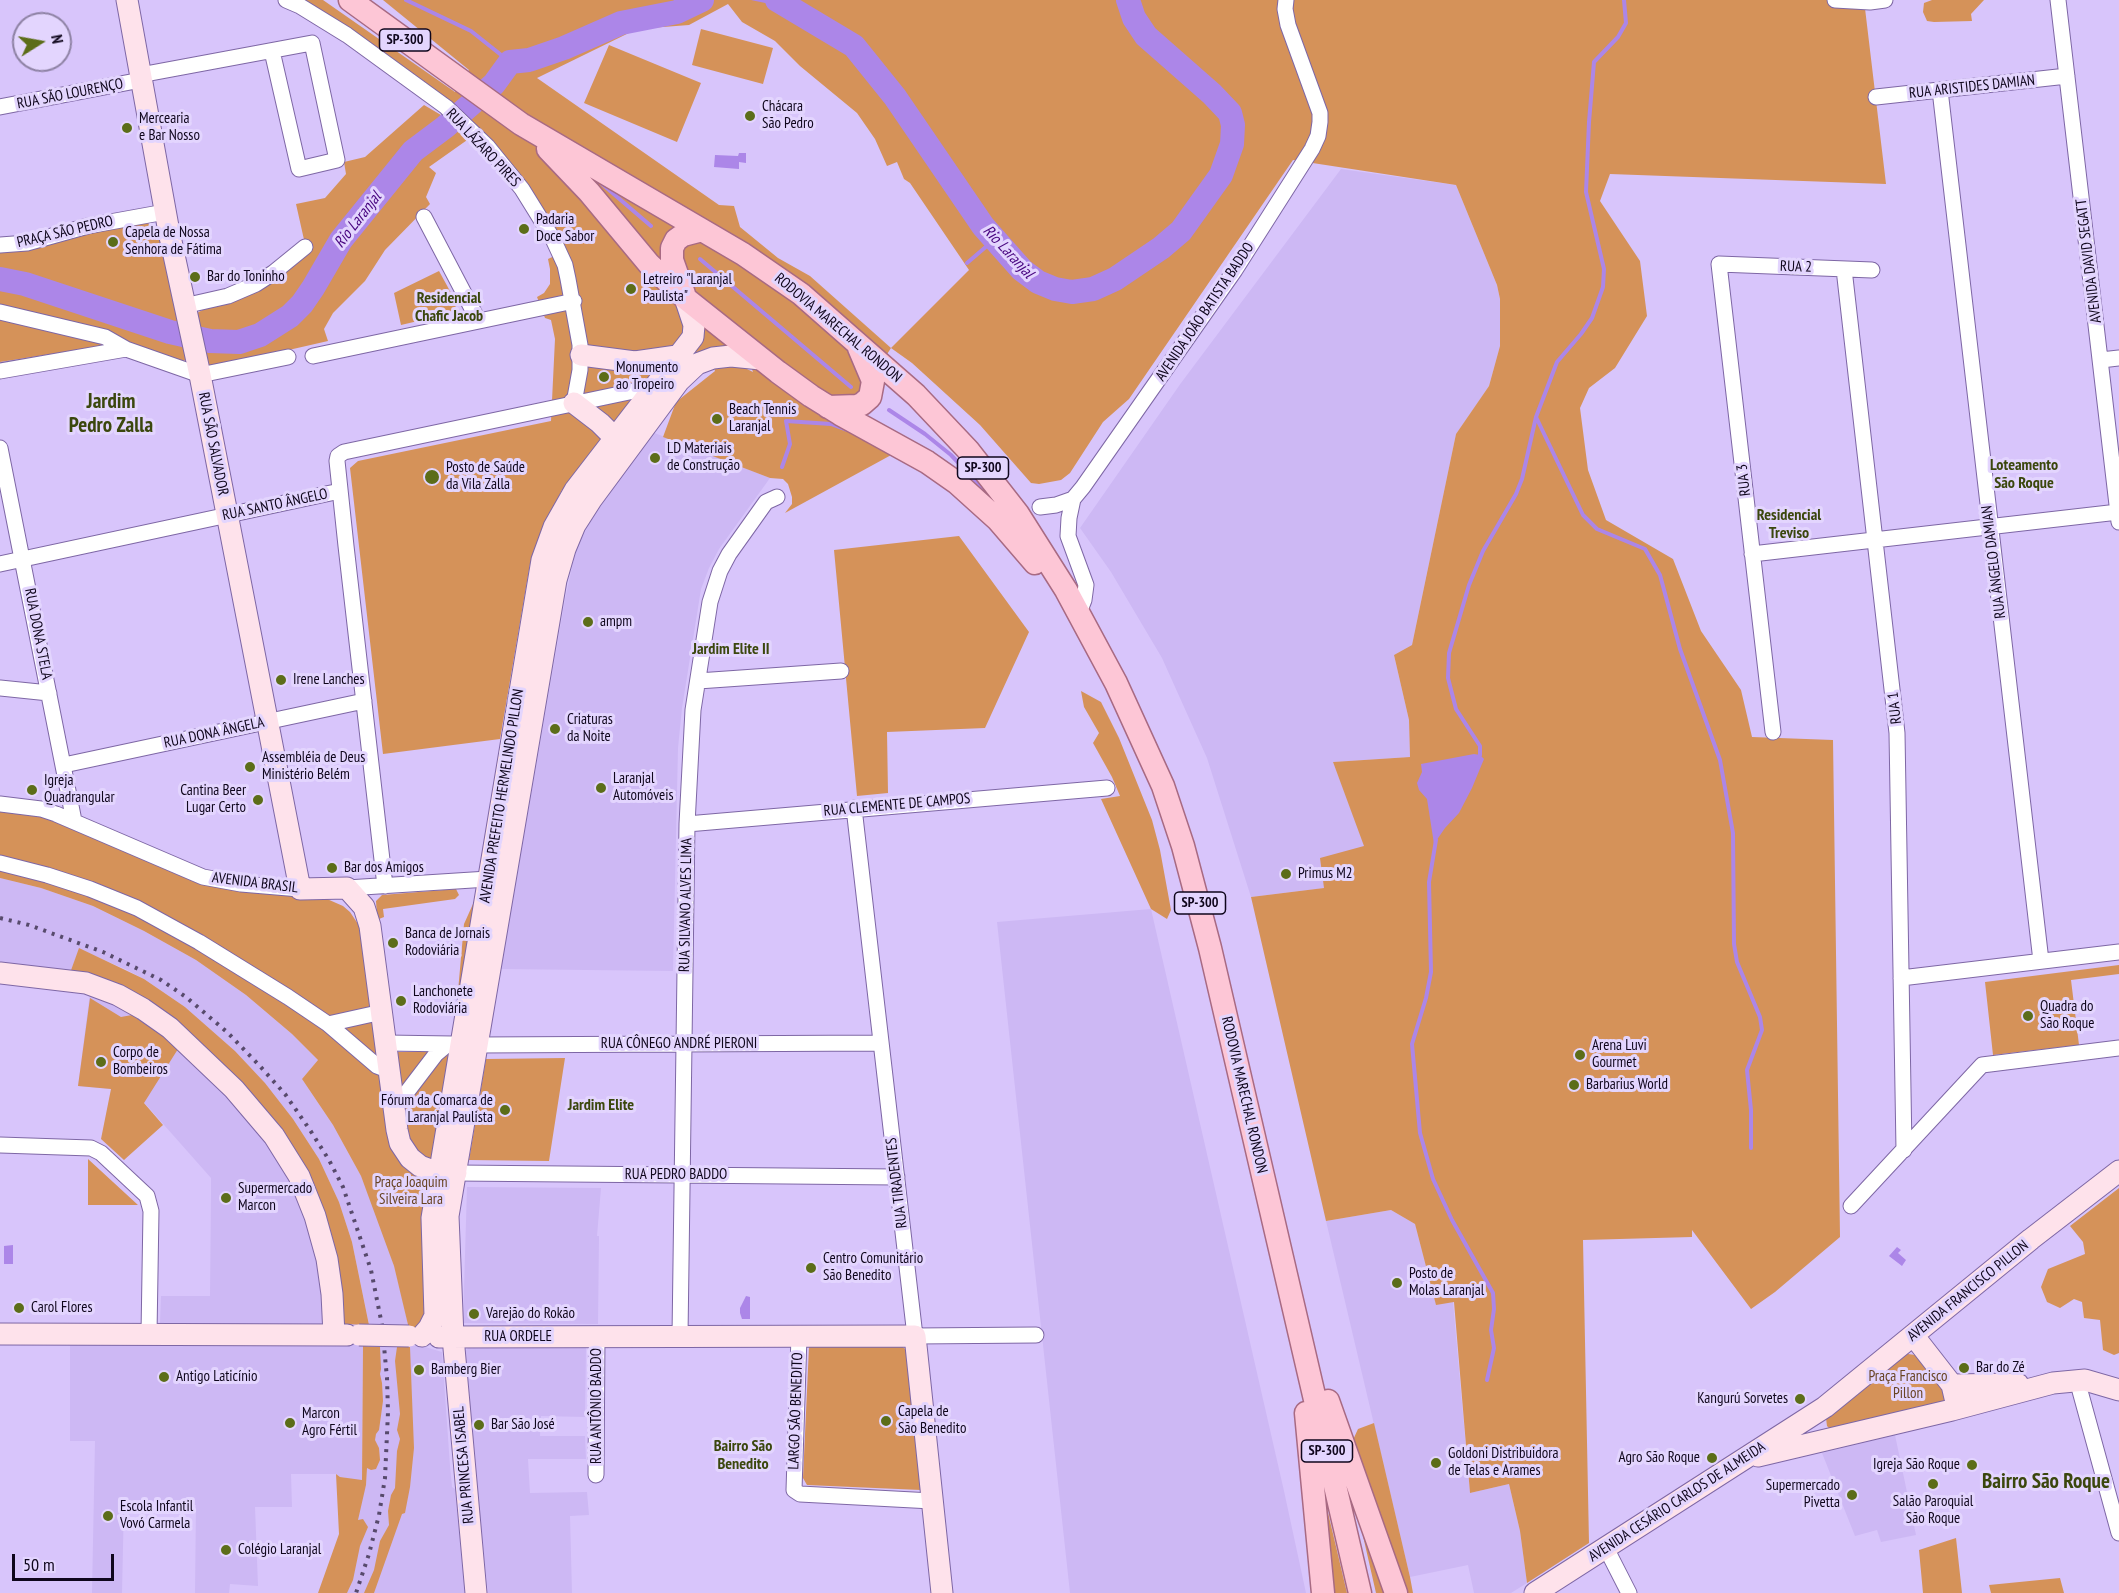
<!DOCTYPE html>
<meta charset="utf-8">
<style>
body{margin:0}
#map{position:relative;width:2119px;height:1593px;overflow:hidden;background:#d8c5fb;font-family:"PT Sans Narrow",sans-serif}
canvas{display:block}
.north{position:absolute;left:12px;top:12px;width:60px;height:60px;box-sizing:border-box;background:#e3d5fe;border:2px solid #8e82a4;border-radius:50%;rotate:79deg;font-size:16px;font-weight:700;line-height:24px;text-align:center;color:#0f061c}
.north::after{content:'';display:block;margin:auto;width:21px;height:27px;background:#5c6d19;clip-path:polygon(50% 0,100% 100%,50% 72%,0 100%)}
.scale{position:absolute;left:12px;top:1554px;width:102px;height:27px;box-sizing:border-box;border:3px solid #0f061c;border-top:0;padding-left:8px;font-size:18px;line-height:21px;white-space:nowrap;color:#0f061c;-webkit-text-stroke:4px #e3d5fe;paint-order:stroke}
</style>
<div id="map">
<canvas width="2119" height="1593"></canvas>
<div class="north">N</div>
<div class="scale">50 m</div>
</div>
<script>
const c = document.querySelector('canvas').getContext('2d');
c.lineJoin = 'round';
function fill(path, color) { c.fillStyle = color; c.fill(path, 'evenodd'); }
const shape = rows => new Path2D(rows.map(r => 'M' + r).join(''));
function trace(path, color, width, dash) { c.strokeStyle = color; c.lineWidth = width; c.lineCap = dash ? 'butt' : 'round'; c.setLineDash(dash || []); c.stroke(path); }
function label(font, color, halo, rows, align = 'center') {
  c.font = font + ' "PT Sans Narrow",sans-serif'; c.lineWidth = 6; c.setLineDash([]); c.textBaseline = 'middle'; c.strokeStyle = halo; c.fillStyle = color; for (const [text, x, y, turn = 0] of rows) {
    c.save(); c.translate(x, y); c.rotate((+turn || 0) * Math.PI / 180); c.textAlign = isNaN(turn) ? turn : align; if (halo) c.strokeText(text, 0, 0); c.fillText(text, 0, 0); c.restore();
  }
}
fill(shape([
 [1341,169,1456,185,1497,285,1500,299,1500,346,1489,386,1456,434,1412,645,1394,655,1409,720,1410,757,1333,762,1365,846,1325,888,1251,897,1207,758,1162,658,1111,572,1080,528,1181,383],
 [652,432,770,478,719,549,709,568,701,589,682,708,678,748,673,971,501,969,565,599,576,549,590,522],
 [0,878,41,888,93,906,144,931,196,960,246,995,292,1034,318,1060,302,1079,333,1125,361,1176,380,1222,394,1266,403,1301,409,1329,410,1346,422,1346,442,1352,450,1466,452,1487,455,1489,465,1593,332,1593,366,1485,370,1413,369,1346,363,1347,362,1481,340,1477,336,1474,291,1474,292,1507,255,1507,258,1586,230,1584,229,1593,195,1593,196,1505,124,1502,122,1593,92,1593,95,1441,70,1441,70,1345,86,1345,86,1323,160,1323,161,1296,210,1296,211,1195,211,1178,134,1091,78,1086,92,977,238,1084,369,1324,352,1242,339,1202,319,1159,293,1119,265,1083,235,1051,185,1007,144,979,125,969,79,949,70,973,0,965],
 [1151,909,1284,1491,1306,1593,1070,1593,997,922],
 [467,1187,601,1188,597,1236,599,1236,598,1324,463,1323],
 [1391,1210,1415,1224,1436,1304,1453,1302,1470,1493,1509,1484,1520,1531,1527,1583,1511,1593,1474,1593,1468,1565,1410,1577,1326,1221],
 [586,1346,585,1417,541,1416,540,1436,585,1436,586,1459,528,1459,530,1493,587,1492,589,1515,570,1516,572,1593,488,1593,477,1495,465,1351,468,1348],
 [1895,1435,1916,1535,1881,1542,1877,1530,1855,1536,1822,1453]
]), '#cdb8f4');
fill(shape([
 [299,0,323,0,455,92,469,70,383,0,1864,0,1886,184,1610,174,1600,201,1640,261,1647,316,1615,368,1589,388,1580,408,1588,470,1606,520,1673,559,1701,631,1741,690,1752,737,1833,740,1840,1237,1775,1292,1751,1309,1692,1230,1692,1237,1583,1240,1589,1543,1527,1583,1520,1531,1509,1484,1470,1493,1454,1302,1436,1305,1415,1224,1391,1210,1326,1221,1251,897,1324,888,1320,858,1364,846,1333,762,1410,757,1409,720,1394,655,1412,645,1456,434,1489,386,1500,346,1500,299,1497,285,1456,185,1293,160,1129,399,1103,422,1070,473,1061,480,1039,484,1031,483,980,425,912,363,891,348,841,426,893,454,785,513,792,504,792,497,788,484,783,479,770,478,663,437,676,402,715,371,713,365,743,367,753,372,746,352,698,314,566,492,562,490,546,521,530,564,500,739,383,754,350,468,358,461,551,421,555,339,551,320,545,318,537,297,544,293,550,284,550,269,548,259,565,251,557,234,470,138,429,167,436,173,426,197,430,204,385,250,365,281,333,313,324,329,328,341,210,368,189,360,181,361,0,305,0,251,88,231,147,223,160,228,197,313,307,253,296,204,325,198,346,174,344,162,365,157,424,105,441,115,450,101],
 [728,4,742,22,775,41,800,66,857,113,875,139,887,166,897,162,904,179,910,183,969,270,891,348,810,276,778,258,740,227,734,206,719,205,537,78,637,29,689,25],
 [1932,0,1984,0,1971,14,1972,21,1934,22,1927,21,1923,12,1924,3],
 [701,29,773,48,763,84,692,65],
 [609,45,701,83,677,142,584,103],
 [439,271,456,302,455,311,452,313,401,325,394,293],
 [0,320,101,344,102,346,0,362],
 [702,324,744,355,679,365],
 [959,536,1029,632,985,728,887,732,888,793,857,796,834,550],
 [1081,691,1101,702,1119,738,1152,820,1160,850,1171,910,1167,919,1151,909,1101,799,1120,796,1112,777,1093,743,1099,733,1084,707],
 [0,810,49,817,183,877,202,884,240,891,327,899,343,906,350,912,362,930,383,1109,387,1118,429,1182,429,1311,417,1327,409,1329,394,1266,361,1176,333,1125,302,1079,318,1060,292,1034,246,995,196,960,144,931,93,906,41,888,0,878],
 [456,889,459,895,455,899,383,909,384,917,379,919,377,916,376,901,382,895],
 [477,895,455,1025,464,924],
 [79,948,144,979,185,1007,235,1051,265,1083,293,1119,319,1159,339,1202,352,1242,369,1325,344,1324,334,1259,238,1084,70,973],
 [2119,965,2119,974,2071,980,2079,1045,1993,1055,1985,982],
 [90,998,121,1017,132,1015,163,1036,178,1049,144,1103,163,1125,124,1160,101,1139,111,1089,78,1086],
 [395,1052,429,1052,402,1090],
 [447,1054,450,1054,433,1159,423,1160,412,1150,404,1113,408,1101,442,1055],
 [565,1058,549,1161,469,1160,486,1059],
 [88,1159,138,1205,88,1205],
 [2119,1188,2119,1353,2114,1355,2103,1350,2100,1320,2084,1318,2082,1302,2074,1299,2060,1308,2047,1302,2041,1287,2048,1269,2085,1254,2083,1242,2070,1226],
 [900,1345,908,1351,921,1490,807,1485,803,1478,809,1347],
 [363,1346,380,1347,381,1369,380,1374,382,1383,383,1401,379,1430,376,1434,375,1440,379,1448,380,1460,376,1469,371,1470,367,1468,366,1485,358,1520,363,1519,368,1527,360,1546,353,1580,347,1593,318,1593,339,1534,336,1474,340,1477,362,1480],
 [397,1347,410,1347,414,1448,410,1487,405,1513,402,1514,374,1593,364,1593,374,1570,380,1541,389,1525,388,1511,391,1495,395,1488,397,1451,400,1439,397,1430,400,1414,395,1361],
 [1908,1354,1915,1355,1947,1390,1947,1402,1830,1429,1827,1426,1826,1418,1902,1355],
 [1374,1423,1410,1577,1413,1593,1402,1593,1352,1442,1358,1429],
 [1316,1462,1347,1593,1328,1593],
 [1353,1492,1391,1593,1376,1593],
 [1956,1538,1962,1593,1923,1593,1919,1550],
 [2060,1578,2064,1593,1991,1593,1989,1585]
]), '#d59259');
fill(shape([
 [751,0,788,0,819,24,809,24,786,10,770,4],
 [649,9,658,23,622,28,564,48,584,34],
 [739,153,746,153,746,163,739,162,739,169,714,167,715,155,738,156],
 [1474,754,1480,755,1484,759,1472,788,1459,813,1445,828,1434,844,1427,799,1419,790,1417,783,1422,772,1421,764],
 [13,1245,13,1264,4,1264,4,1246],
 [1897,1247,1901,1250,1898,1253,1906,1260,1902,1266,1889,1256],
 [746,1296,750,1297,750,1319,742,1319,740,1313,740,1308]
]), '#ac86e8');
trace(shape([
 [406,0,471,31,510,62],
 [602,184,651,226],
 [700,259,851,387],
 [967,263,995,239],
 [889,410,925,434,951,455,988,494],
 [1536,417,1583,515,1597,529,1645,549,1660,575,1680,649,1720,760,1733,833,1734,944,1737,962,1760,1017,1762,1030,1747,1070,1751,1110,1751,1148],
 [782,467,790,444,786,421,831,424,847,430],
 [1477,759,1480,755,1480,746,1456,709,1448,678,1449,653,1469,585,1483,551,1516,494,1522,479,1536,417,1557,362,1581,334,1592,318,1603,287,1604,269,1586,192,1589,122,1594,62,1618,37,1626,23,1624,0],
 [1436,840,1429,882,1431,972,1426,998,1412,1044,1420,1133,1433,1179,1452,1220,1493,1293,1494,1309,1491,1330,1494,1348,1487,1380]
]), '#ac86e8', 4);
trace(shape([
 [777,0,854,46,895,97,983,226,1022,270,1038,282,1055,289,1072,292,1093,289,1115,279,1161,248,1181,231,1221,175,1232,144,1233,125,1230,113,1212,94,1146,36,1134,18,1128,0],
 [0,279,25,284,170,332,210,341,239,342,260,335,290,316,302,304,313,288,341,240,413,151,445,127,494,84,510,62,529,60,564,48,621,23,677,12,702,0]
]), '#ac86e8', 24);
const street = shape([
 [286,0,300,6,347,35,446,107,488,147,522,189,553,239,565,265,568,279,580,345,580,370,574,403],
 [1835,0,1870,2,1885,0],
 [2058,0,2119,522],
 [140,75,312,43,337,160,299,169,272,51],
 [1940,90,2041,961],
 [1876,97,2067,76],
 [0,107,141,80],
 [424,217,478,320],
 [0,245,27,243,88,226,165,212],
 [1844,269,1897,733,1904,1150],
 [184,306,228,296,256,284,273,273,305,247],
 [0,312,105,337,126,349,200,375,288,357],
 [313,356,574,301],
 [2101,360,2119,358],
 [0,371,126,349],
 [0,448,74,821],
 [1040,507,1056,505,1073,499],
 [1752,554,2118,512],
 [0,564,340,491],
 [1078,615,1084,600,1086,585,1068,536,1069,518,1073,499,1083,487,1235,270,1312,149,1318,136,1320,122,1320,113,1288,25,1285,9,1286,0],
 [698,681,841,671],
 [0,688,49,693],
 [1773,732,1719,264,1872,270],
 [64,765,364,701],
 [0,804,41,809,56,814,203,877,241,884,300,889],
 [854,808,915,1336,1036,1335],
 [687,824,1107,788],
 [0,863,47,875,90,889,137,908,199,942,288,997,328,1024,377,1066,390,1071],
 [385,886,346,546,337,461,338,456,344,452,653,387],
 [347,888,488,879],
 [1901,978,2119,952],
 [328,1024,382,1012],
 [386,1043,452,1044],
 [478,1045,881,1043],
 [394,1109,436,1054,448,1044],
 [0,1145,91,1148,101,1153,147,1196,151,1211,149,1334],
 [456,1173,897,1177],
 [1851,1206,1982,1065,2119,1048],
 [680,1336,687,824,693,710,710,602,720,571,729,554,766,502,777,497],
 [799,1336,794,1490,800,1494,932,1501],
 [2077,1380,2119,1533],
 [596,1475,597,1337],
 [1606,1548,1629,1593]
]);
const secondary = shape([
 [127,0,169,232,200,375,300,889,347,888,364,907,370,926,397,1130,400,1143,410,1158,420,1166,439,1173,456,1173],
 [581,355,635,362,677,356],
 [574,403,600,423,623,446],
 [0,973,86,983,118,995,143,1009,170,1028,234,1089,274,1136,299,1176,315,1216,327,1259,332,1294,334,1335],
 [0,1334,347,1335],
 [1913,1335,1952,1385,1955,1398],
 [422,1336,429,1328,435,1316,432,1218,542,560,554,527,575,490,693,337,694,325,685,298],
 [439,1337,915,1336,942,1593],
 [1952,1385,2018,1384],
 [1758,1456,1952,1410,2053,1383,2085,1380,2119,1390],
 [476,1593,453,1337,448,1216,556,580,565,549,575,525,591,500,679,381,697,364,713,358,731,356,761,359],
 [1535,1593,1825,1407,2031,1239,2119,1171]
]);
const primary = shape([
 [350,0,521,124,743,254,801,294,916,395,968,450,1018,514,1066,590,1116,683,1163,786,1183,846,1210,948,1360,1593],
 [548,149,589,192,649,264,685,298,778,372,811,396,840,414,927,462,957,483,998,520,1035,563],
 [684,294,672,260,672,248,676,240,683,235,702,230],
 [828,407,857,406,862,404,870,397,873,381,859,348],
 [1328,1401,1396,1593],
 [1306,1413,1323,1593]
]);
trace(street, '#7e67a5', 17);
trace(secondary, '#7e67a5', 23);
trace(primary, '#a86a83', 25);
trace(street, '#fff', 15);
trace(secondary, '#fee2eb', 21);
trace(primary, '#fdc6d6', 22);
trace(shape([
 [0,918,29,925,103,952,161,980,186,997,227,1032,258,1064,285,1094,310,1130,329,1160,343,1187,371,1270,382,1325,387,1378,388,1412,385,1478,379,1515,369,1554,356,1593]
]), '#574a6c', 4, [3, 6]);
const secondaryBridge = shape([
 [359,1335,409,1336]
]);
trace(secondaryBridge, '#7e67a5', 23, []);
trace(secondaryBridge, '#fee2eb', 21);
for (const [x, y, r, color] of [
 [750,116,6,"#5c6d19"],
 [127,128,6,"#5c6d19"],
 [524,229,6,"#5c6d19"],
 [113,242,6,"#5c6d19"],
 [195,277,6,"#5c6d19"],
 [631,289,6,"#5c6d19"],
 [604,377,6,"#5c6d19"],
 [717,419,6,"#5c6d19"],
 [655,458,6,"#5c6d19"],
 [432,477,8,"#5c6d19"],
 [588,622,6,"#5c6d19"],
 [281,680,6,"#5c6d19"],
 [555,729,6,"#5c6d19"],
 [250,767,6,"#5c6d19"],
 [601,788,6,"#5c6d19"],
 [32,790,6,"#5c6d19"],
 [258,800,6,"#5c6d19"],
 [332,868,6,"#5c6d19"],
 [1286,874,6,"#5c6d19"],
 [393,943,6,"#5c6d19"],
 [401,1001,6,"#5c6d19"],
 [2028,1016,6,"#5c6d19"],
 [1580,1055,6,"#5c6d19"],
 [101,1062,6,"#5c6d19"],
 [1574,1085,6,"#5c6d19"],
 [505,1110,6,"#5c6d19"],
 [226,1198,6,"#5c6d19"],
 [811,1268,6,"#5c6d19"],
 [1397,1283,6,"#5c6d19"],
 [19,1308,6,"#5c6d19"],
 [474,1314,6,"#5c6d19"],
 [1964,1368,6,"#5c6d19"],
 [419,1370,6,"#5c6d19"],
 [164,1377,6,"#5c6d19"],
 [1800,1399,6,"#5c6d19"],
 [886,1421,6,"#5c6d19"],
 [290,1423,6,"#5c6d19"],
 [479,1425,6,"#5c6d19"],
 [1712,1458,6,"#5c6d19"],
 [1436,1463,6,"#5c6d19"],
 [1972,1465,6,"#5c6d19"],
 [1933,1484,6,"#5c6d19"],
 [1852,1495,6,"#5c6d19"],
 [108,1516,6,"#5c6d19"],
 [226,1550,6,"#5c6d19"]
]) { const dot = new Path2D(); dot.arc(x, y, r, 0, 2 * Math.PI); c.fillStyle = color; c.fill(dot); trace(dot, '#e3d5fe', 2); }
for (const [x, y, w] of [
 [405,40,51],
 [983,468,51],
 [1200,903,51],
 [1327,1451,51]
]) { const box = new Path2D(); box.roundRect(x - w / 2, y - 11, w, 22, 4.5); c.fillStyle = '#e3d5fe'; c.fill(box); trace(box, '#0f061c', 1.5); }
label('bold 14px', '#0f061c', null, [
 ["SP-300",405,40],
 ["SP-300",983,468],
 ["SP-300",1200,903],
 ["SP-300",1327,1451]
]);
label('15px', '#0f061c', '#e3d5fe', [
 ["RUA ARISTIDES DAMIAN",1972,87,-6],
 ["RUA SÃO LOURENÇO",70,94,-11],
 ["RUA LÁZARO PIRES",483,148,47],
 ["PRAÇA SÃO PEDRO",65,232,-13],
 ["AVENIDA DAVID SEGATT",2089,261,-97],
 ["RUA 2",1796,267,2],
 ["AVENIDA JOÃO BATISTA BADDO",1205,312,-56],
 ["RODOVIA MARECHAL RONDON",838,328,40],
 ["RUA SÃO SALVADOR",213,444,79],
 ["RUA 3",1744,480,-97],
 ["RUA SANTO ÂNGELO",275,505,-12],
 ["RUA ÂNGELO DAMIAN",1994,562,-97],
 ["RUA DONA STELA",38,634,79],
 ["RUA 1",1895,708,-97],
 ["RUA DONA ÂNGELA",214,733,-12],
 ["AVENIDA PREFEITO HERMELINDO PILLON",502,796,-81],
 ["RUA CLEMENTE DE CAMPOS",897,805,-5],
 ["AVENIDA BRASIL",255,883,7],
 ["RUA SILVANO ALVES LIMA",686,905,-89],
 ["RUA CÔNEGO ANDRÉ PIERONI",679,1044],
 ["RODOVIA MARECHAL RONDON",1244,1095,77],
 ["RUA PEDRO BADDO",676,1175],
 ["RUA TIRADENTES",897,1183,-97],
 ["AVENIDA FRANCISCO PILLON",1968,1291,-39],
 ["RUA ORDELE",518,1337],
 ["RUA ANTÔNIO BADDO",597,1406,-90],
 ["LARGO SÃO BENEDITO",796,1411,-88],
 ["RUA PRINCESA ISABEL",464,1465,-95],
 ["AVENIDA CESÁRIO CARLOS DE ALMEIDA",1677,1502,-33]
]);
label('15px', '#0f061c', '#e3d5fe', [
 ["Chácara",762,107],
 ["São Pedro",762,124],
 ["Mercearia",139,119],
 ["e Bar Nosso",139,136],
 ["Padaria",536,220],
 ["Doce Sabor",536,237],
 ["Capela de Nossa",125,233],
 ["Senhora de Fátima",125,250],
 ["Bar do Toninho",207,277],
 ["Letreiro \"Laranjal",643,280],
 ["Paulista\"",643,297],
 ["Monumento",616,368],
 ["ao Tropeiro",616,385],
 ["Beach Tennis",729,410],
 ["Laranjal",729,427],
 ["LD Materiais",667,449],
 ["de Construção",667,466],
 ["Posto de Saúde",446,468],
 ["da Vila Zalla",446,485],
 ["ampm",600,622],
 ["Irene Lanches",293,680],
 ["Criaturas",567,720],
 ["da Noite",567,737],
 ["Assembléia de Deus",262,758],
 ["Ministério Belém",262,775],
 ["Laranjal",613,779],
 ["Automóveis",613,796],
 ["Igreja",44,781],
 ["Quadrangular",44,798],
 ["Cantina Beer",246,791,"right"],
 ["Lugar Certo",246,808,"right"],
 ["Bar dos Amigos",344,868],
 ["Primus M2",1298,874],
 ["Banca de Jornais",405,934],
 ["Rodoviária",405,951],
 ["Lanchonete",413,992],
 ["Rodoviária",413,1009],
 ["Quadra do",2040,1007],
 ["São Roque",2040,1024],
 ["Arena Luvi",1592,1046],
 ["Gourmet",1592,1063],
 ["Corpo de",113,1053],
 ["Bombeiros",113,1070],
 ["Barbarius World",1586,1085],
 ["Fórum da Comarca de",493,1101,"right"],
 ["Laranjal Paulista",493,1118,"right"],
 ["Supermercado",238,1189],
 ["Marcon",238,1206],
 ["Centro Comunitário",823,1259],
 ["São Benedito",823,1276],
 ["Posto de",1409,1274],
 ["Molas Laranjal",1409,1291],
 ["Carol Flores",31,1308],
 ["Varejão do Rokão",486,1314],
 ["Bar do Zé",1976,1368],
 ["Bamberg Bier",431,1370],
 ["Antigo Laticínio",176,1377],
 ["Kangurú Sorvetes",1788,1399,"right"],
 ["Capela de",898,1412],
 ["São Benedito",898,1429],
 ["Marcon",302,1414],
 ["Agro Fértil",302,1431],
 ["Bar São José",491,1425],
 ["Goldoni Distribuidora",1448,1454],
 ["de Telas e Arames",1448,1471],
 ["Agro São Roque",1700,1458,"right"],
 ["Igreja São Roque",1960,1465,"right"],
 ["Supermercado",1840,1486,"right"],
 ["Pivetta",1840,1503,"right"],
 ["Salão Paroquial",1933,1502,"center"],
 ["São Roque",1933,1519,"center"],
 ["Escola Infantil",120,1507],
 ["Vovó Carmela",120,1524],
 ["Colégio Laranjal",238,1550]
], 'left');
label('15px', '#684323', '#e3d5fe', [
 ["Praça Joaquim",411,1183],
 ["Silveira Lara",411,1200],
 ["Praça Francisco",1908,1377],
 ["Pillon",1908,1394]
]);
label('italic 16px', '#47047f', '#e3d5fe', [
 ["Rio Laranjal",358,220,-52],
 ["Rio Laranjal",1008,252,47]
]);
label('bold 16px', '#3b470d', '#e3d5fe', [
 ["Residencial",449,298],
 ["Chafic Jacob",449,316],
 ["Loteamento",2024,465],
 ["São Roque",2024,483],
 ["Residencial",1789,515],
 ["Treviso",1789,533],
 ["Jardim Elite II",731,649],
 ["Jardim Elite",601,1105],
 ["Bairro São",743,1446],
 ["Benedito",743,1464]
]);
label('bold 21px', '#3b470d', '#e3d5fe', [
 ["Jardim",111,402],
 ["Pedro Zalla",111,426],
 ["Bairro São Roque",2046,1482]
]);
</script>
